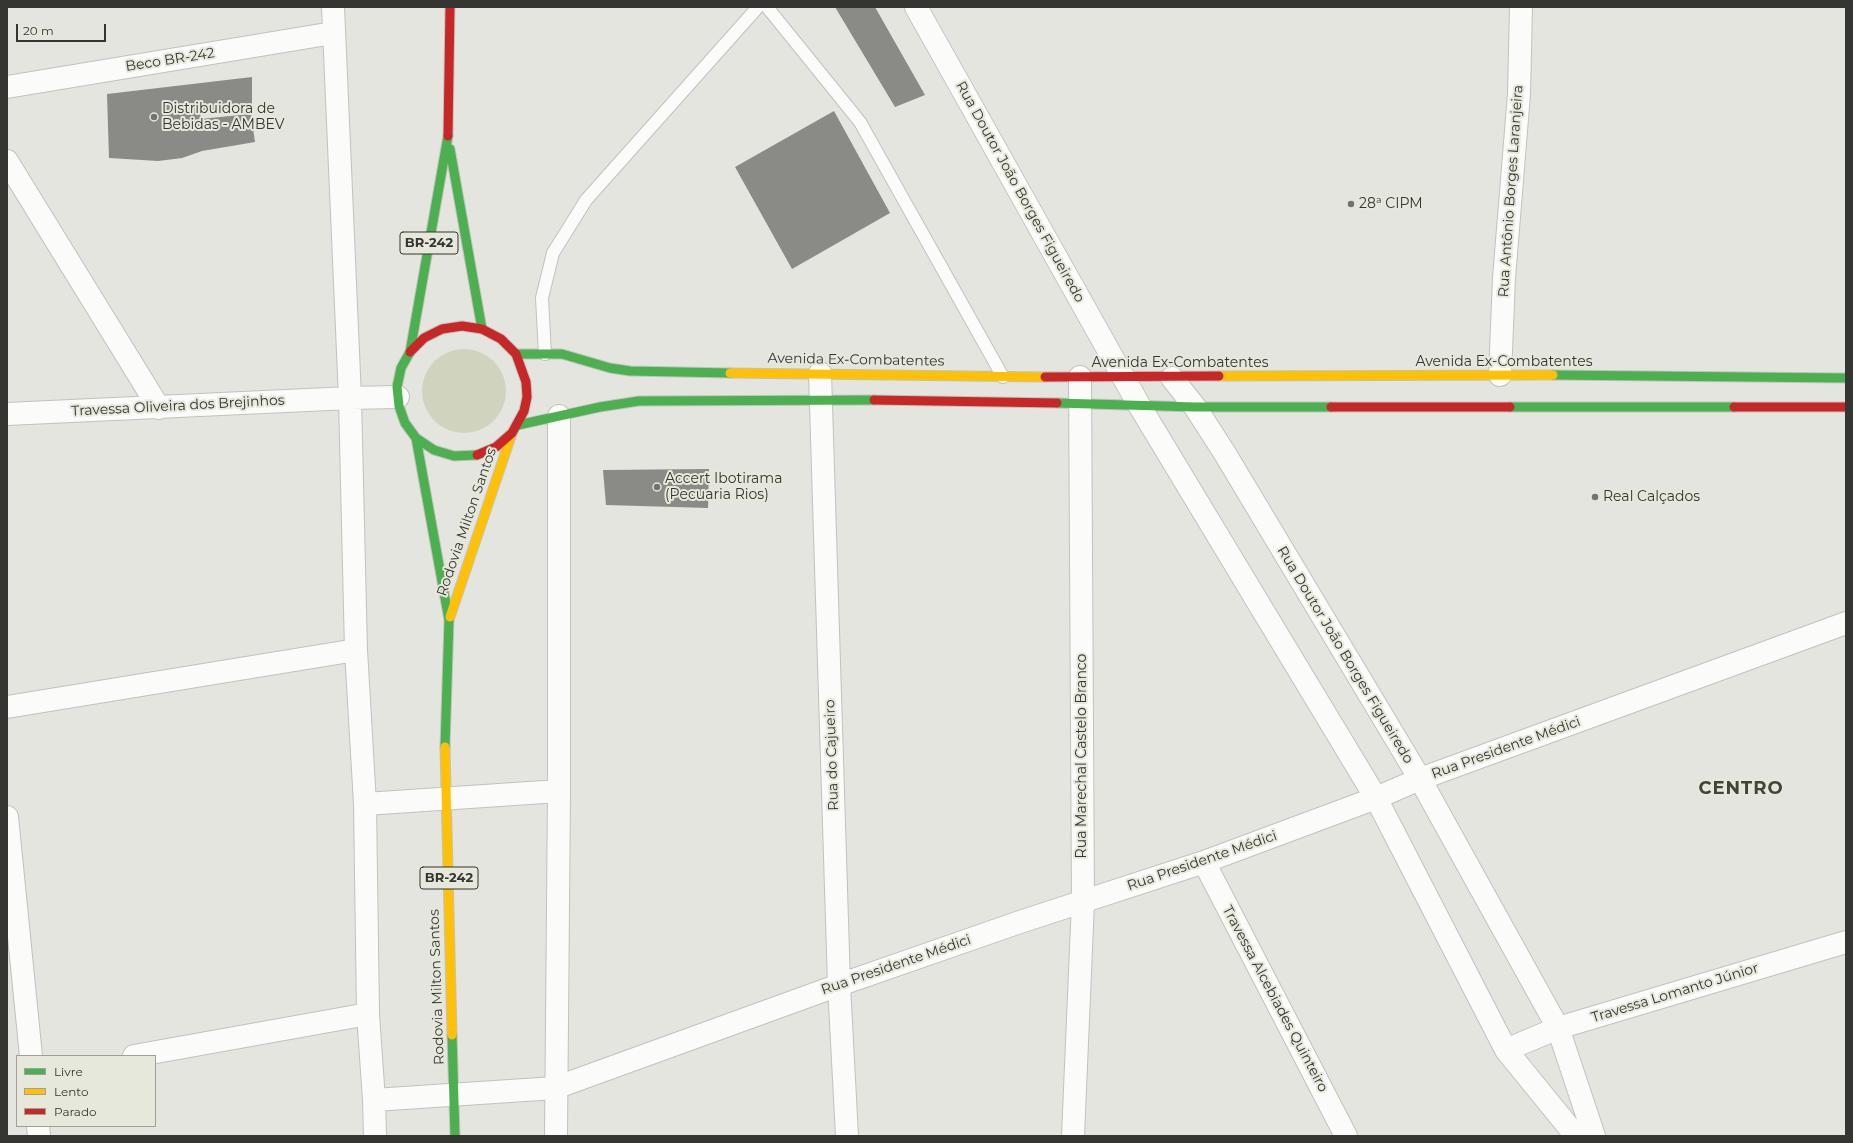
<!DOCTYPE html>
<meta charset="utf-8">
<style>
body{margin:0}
#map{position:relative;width:1853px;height:1143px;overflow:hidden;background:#e4e5df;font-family:Montserrat,sans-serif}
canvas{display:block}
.frame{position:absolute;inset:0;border:8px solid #353531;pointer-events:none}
.legend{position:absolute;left:16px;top:1055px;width:140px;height:72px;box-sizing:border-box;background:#e6e8dc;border:1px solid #9fa098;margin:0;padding:5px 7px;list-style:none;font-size:12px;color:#353531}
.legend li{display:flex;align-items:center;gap:8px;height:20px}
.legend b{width:20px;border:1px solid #9fa098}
.scale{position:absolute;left:16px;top:24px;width:90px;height:18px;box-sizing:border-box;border:2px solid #353531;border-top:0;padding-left:5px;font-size:12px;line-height:14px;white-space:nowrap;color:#353531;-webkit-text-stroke:3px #e6e8dc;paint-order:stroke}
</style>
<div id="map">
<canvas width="1853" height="1143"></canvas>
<div class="frame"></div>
<ul class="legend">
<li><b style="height:5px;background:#4caf50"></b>Livre</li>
<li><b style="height:5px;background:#ffc107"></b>Lento</li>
<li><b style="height:5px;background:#c62828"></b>Parado</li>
</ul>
<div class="scale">20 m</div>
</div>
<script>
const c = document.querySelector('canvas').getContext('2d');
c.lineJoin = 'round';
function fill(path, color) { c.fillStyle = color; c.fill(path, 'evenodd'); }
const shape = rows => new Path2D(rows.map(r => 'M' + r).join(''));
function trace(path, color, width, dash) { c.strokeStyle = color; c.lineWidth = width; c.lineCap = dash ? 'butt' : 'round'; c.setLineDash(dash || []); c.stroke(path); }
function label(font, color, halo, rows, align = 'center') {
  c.font = font + ' Montserrat,sans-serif'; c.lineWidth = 4; c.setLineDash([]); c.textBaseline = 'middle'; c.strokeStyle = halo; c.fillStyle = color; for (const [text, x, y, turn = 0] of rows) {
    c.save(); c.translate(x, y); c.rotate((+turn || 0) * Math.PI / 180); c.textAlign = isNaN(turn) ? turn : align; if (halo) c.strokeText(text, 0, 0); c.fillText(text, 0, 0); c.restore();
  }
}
fill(shape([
 '422 391a42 42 0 1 1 84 0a42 42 0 1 1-84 0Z'
]), '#d0d3bd');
fill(shape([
 [835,7,875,7,925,95,895,107],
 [252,77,252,106,201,112,200,119,251,114,255,142,202,151,182,158,158,161,109,158,107,94],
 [834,111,890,213,792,269,735,167],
 [709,469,708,508,606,505,603,470]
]), '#8a8b86');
const lane = shape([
 [767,7,860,122,1003,377],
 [545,354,542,298,553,253,586,200,758,7]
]);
const street = shape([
 [333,7,350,398,356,650,365,804,368,1014,374,1100,375,1136],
 [916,7,1139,405,1376,798,1506,1050,1576,1136],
 [7,87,333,33],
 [7,161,159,408],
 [820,373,839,985,847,1136],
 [1500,375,1504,278,1519,94,1521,7],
 [1172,378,1195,407,1224,452,1420,779,1558,1028,1594,1136],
 [7,414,350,398,398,397],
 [7,707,356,650],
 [365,804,559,791],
 [7,817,31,1056],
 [1204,862,1346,1136],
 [1506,1050,1558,1028,1846,942],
 [134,1056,368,1014],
 [374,1100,555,1088,839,985,1020,922,1204,862,1376,798,1420,779,1846,623],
 [38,1126,39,1136],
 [556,1136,559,791,559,416],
 [1073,1136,1083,902,1080,377]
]);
const fast = shape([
 [448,136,410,352,401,368,397,387,399,406,405,423,416,438,434,450,454,456,477,455],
 [450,149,482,329],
 [516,354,562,354,610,368,630,371,730,373],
 [1553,375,1846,378],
 [1057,403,1195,407,1331,407],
 [1510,407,1734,407],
 [518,425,600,407,639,401,874,400],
 [416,438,449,620,445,747],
 [452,1035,455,1136]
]);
const slow = shape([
 [730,373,1045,377],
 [1219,376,1553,375],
 [450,617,512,433],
 [445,747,452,1035]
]);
const jam = shape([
 [448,136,450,7],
 [410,352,424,338,442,329,462,326,482,329,501,339,516,354,526,382,527,397,524,411,512,433,496,447,477,455],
 [1045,377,1219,376],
 [874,400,1057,403],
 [1331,407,1510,407],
 [1734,407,1846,407]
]);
trace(lane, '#c1c2be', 14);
trace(street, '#c1c2be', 24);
trace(fast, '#c1c2be', 11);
trace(slow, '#c1c2be', 11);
trace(jam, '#c1c2be', 11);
trace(lane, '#fbfbfa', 12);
trace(street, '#fbfbfa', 22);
trace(fast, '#4caf50', 9);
trace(slow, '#ffc107', 9);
trace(jam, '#c62828', 9);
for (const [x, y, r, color] of [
 [154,117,4,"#72736e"],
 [1351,204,4,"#72736e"],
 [657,487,4,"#72736e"],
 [1595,497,4,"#72736e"]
]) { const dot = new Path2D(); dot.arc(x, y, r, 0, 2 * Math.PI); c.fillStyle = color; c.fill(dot); trace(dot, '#e6e8dc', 1.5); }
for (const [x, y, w] of [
 [429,243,58],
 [449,878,58]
]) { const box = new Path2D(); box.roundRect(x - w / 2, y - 11, w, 22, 3); c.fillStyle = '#e6e8dc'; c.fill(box); trace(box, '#353531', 1); }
label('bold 13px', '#353531', null, [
 ["BR-242",429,243],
 ["BR-242",449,878]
]);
label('14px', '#353531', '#e6e8dc', [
 ["Beco BR-242",170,60,-9],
 ["Rua Antônio Borges Laranjeira",1511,191,-86],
 ["Rua Doutor João Borges Figueiredo",1020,192,61],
 ["Avenida Ex-Combatentes",856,360,1],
 ["Avenida Ex-Combatentes",1504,362],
 ["Avenida Ex-Combatentes",1180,363],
 ["Travessa Oliveira dos Brejinhos",178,406,-3],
 ["Rodovia Milton Santos",467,522,-71],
 ["Rua Doutor João Borges Figueiredo",1345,655,59],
 ["Rua Presidente Médici",1506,748,-20],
 ["Rua do Cajueiro",832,755,-92],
 ["Rua Marechal Castelo Branco",1082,756,-90],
 ["Rua Presidente Médici",1202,861,-19],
 ["Rua Presidente Médici",896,965,-19],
 ["Rodovia Milton Santos",437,987,-92],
 ["Travessa Lomanto Júnior",1675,993,-17],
 ["Travessa Alcebiades Quinteiro",1275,999,62]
]);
label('14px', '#353531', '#e6e8dc', [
 ["Distribuidora de",162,109],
 ["Bebidas - AMBEV",162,125],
 ["28ª CIPM",1359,204],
 ["Accert Ibotirama",665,479],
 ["(Pecuaria Rios)",665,495],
 ["Real Calçados",1603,497]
], 'left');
c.letterSpacing = '1px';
label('bold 18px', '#424339', '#e6e8dc', [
 ["CENTRO",1741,789]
]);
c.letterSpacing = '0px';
</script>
